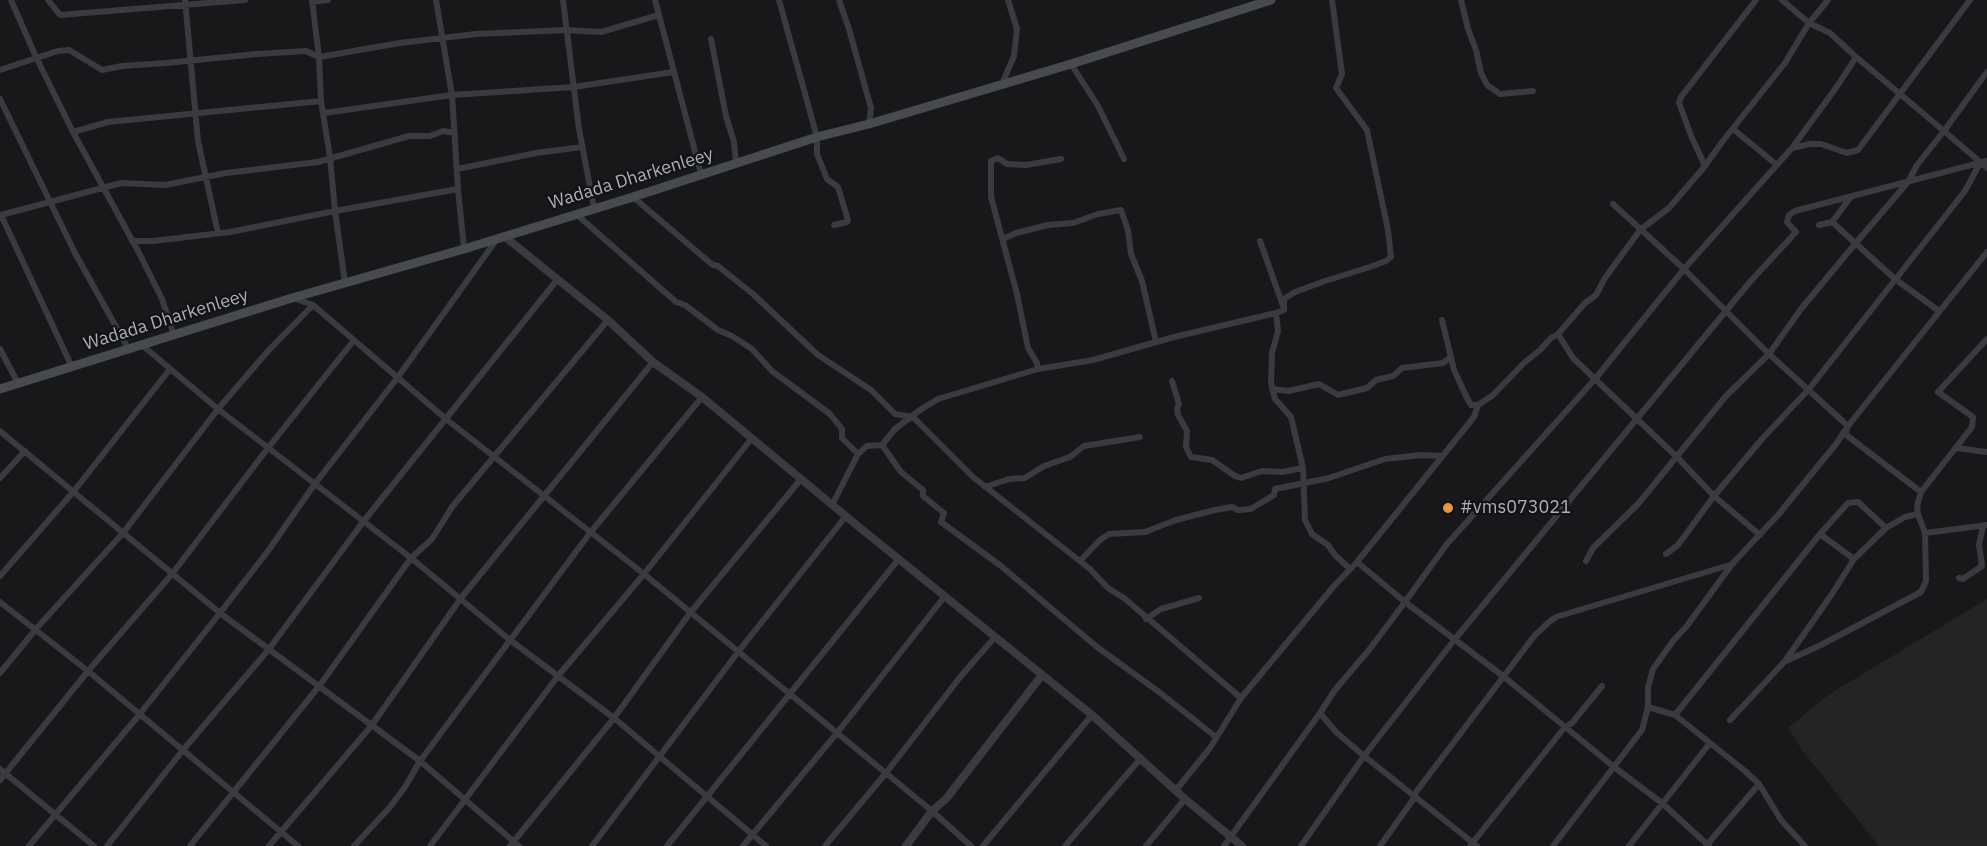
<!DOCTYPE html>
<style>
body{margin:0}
canvas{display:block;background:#18181a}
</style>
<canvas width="1987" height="846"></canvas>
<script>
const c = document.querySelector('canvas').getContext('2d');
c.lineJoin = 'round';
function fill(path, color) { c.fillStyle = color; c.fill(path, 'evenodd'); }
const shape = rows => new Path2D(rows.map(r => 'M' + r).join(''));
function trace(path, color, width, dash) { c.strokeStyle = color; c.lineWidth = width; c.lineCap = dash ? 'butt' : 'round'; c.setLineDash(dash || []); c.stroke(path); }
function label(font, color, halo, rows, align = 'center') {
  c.font = font + ' "IBM Plex Sans",sans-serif'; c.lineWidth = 4.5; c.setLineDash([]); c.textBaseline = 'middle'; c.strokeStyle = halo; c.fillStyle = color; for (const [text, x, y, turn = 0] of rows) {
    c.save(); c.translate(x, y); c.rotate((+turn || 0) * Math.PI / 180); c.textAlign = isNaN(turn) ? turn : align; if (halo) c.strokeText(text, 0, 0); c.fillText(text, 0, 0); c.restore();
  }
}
fill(shape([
 [1987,599,1987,846,1879,846,1802,750,1788,728,1828,695]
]), '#242427');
trace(shape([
 [11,0,36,57,73,132,138,251,162,299,174,336],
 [48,0,60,15,245,0],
 [185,0,198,141,218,233],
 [312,0,319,57,321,101,330,157,335,211,345,283],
 [436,0,452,95,458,189,464,249],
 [563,0,579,129,594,208],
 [655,0,701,174],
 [779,0,817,137,817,154,827,179,838,187,848,220,847,222,834,225],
 [839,0,849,29,871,108,869,124],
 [1461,0,1468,29,1476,50,1481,73,1487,85,1500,94,1533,91],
 [1782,0,1809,23,1830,33,1856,57],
 [312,2,328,0],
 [711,39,726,116,734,142,736,163],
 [1071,64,1098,106,1124,159],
 [0,70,58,51,69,50,102,70,122,66,166,63,257,54,306,51,319,57,400,43,476,34,566,30,601,32,659,15],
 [1002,84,1014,56,1017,29,1008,0],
 [0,99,75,253,129,350],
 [324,113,452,95,574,87,673,72],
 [1733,129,1777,165],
 [73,132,108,122,321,101],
 [1792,148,1810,144,1821,144,1847,153,1858,150,1970,0],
 [1705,166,1692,138,1679,103,1681,97,1756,0],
 [457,169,536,153,582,147],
 [633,197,708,261,713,265,718,266,753,294,818,355,871,390,895,414,913,417,973,477,1090,569,1108,588,1124,598,1241,698],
 [1613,204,1684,269,1769,354,1848,426,1845,434,1921,492],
 [576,214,676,302,685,305,718,330,732,336,752,349,772,371,830,414,842,429,842,438,858,454],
 [1832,222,1850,198],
 [1819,225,1832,222,1895,279,1939,311],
 [1003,239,1016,233,1048,225,1073,223,1098,214,1121,210,1128,230,1131,254,1142,281,1156,342],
 [132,241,153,241,230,232,335,211,458,189],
 [1260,241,1283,306],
 [293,298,313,305,446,419,644,574,932,811,971,846],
 [1276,313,1278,331,1272,353,1271,383,1275,399,1291,417,1303,468,1305,520,1312,534,1328,545,1335,555,1349,568],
 [1442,320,1454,370,1467,398,1471,405,1478,405],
 [1558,334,1573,358,1595,379,1677,457,1714,496,1760,535],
 [142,345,218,409,411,558,510,640,614,718,766,846],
 [0,349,18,383],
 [72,367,1,215,121,183,165,185,226,173,318,162,409,136,430,136,443,131,455,133],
 [1038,369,1037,363,1028,348,1017,294,991,197,991,161,998,158,1007,164,1026,165,1061,159],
 [1172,381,1179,404,1177,409,1178,415,1187,431,1186,447,1191,457,1212,460,1235,476,1241,478,1262,471,1282,472,1303,468],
 [1272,389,1289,391,1319,384,1338,395,1367,388,1376,380,1393,376,1402,368,1443,363,1450,358],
 [0,431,220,613,420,761,519,846],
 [882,445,901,472,923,490,923,496,944,513,941,522,1001,566,1097,647,1159,692,1216,737],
 [1957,448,1987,452],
 [0,478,25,451],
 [985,487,1009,479,1025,478,1044,466,1070,457,1084,446,1140,437],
 [832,505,858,454,867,446,882,445,895,429,920,410,938,399,1038,369,1093,360,1174,337,1276,313,1284,310,1284,299,1295,292,1325,281,1370,267,1386,261,1391,257,1388,230,1367,130,1336,88,1342,74,1332,0],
 [1925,533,1987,525],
 [1820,534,1854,559],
 [1666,554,1678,545,1714,496,1762,439,1809,389,1965,191,1980,163],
 [1080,561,1100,540,1109,534,1145,532,1176,520,1215,510,1232,507,1238,510,1251,509,1274,495,1275,489,1329,478,1385,459,1421,455,1441,456],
 [1586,561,1593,548,1638,504,1726,396,1769,354,1801,309,1855,244,1908,182,1917,165,1944,131,1987,168],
 [0,576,74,491,170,369],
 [1959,578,1963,579,1982,566,1979,545,1983,526],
 [0,602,88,671,298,846],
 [1146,619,1161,609,1199,598],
 [1786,661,1821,645,1921,592,1926,581,1925,533,1918,514],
 [0,673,35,630,123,533,218,409,268,351,313,305],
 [1648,707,1675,715,1745,771,1759,784,1781,820,1805,846],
 [1320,713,1336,732,1364,756,1477,846],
 [1675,715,1820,534,1848,503,1858,502,1886,528],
 [1730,720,1785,661,1832,594,1854,559,1886,528,1905,517,1918,514,1917,506,1921,492,1972,427,1973,417,1938,392,1987,339],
 [0,769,94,846],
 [0,780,88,671,172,574,268,448,354,340],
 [1176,790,1210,748,1241,698,1334,586,1357,562,1474,417,1478,405,1493,395,1524,363,1540,350,1551,338,1558,334,1585,303,1596,295,1605,278,1640,230,1669,208,1705,166,1722,142,1785,63,1809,23,1828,0],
 [1413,796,1535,635,1549,622,1556,617,1733,564],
 [29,846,139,715,220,613,268,551,314,485,398,377,497,239],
 [107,846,183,750,269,649,363,522,557,280],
 [190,846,320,685,411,558,432,539,452,507,608,320],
 [269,846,372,725,461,598,653,362],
 [354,846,390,807,405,787,420,761,590,533,702,397],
 [430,846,558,676,644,574,752,438],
 [510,846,614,718,690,613,801,479],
 [592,846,738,652,846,516],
 [667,846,898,560],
 [743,846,837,733,945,596],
 [825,846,886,773,961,676,995,637],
 [983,846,1092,715],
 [1065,846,1141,758],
 [1146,846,1185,799],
 [1224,846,1320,713,1335,690,1369,650,1405,602,1357,562],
 [1301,846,1364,756,1455,639,1749,283,1796,232,1787,222,1789,215,1795,211,1987,161],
 [1380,846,1415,797],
 [1470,846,1565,727,1572,723,1602,686],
 [1553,846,1642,730,1648,707,1648,687,1653,669,1673,641,1686,627,1733,563,1778,515,1836,444,1848,426,1987,252],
 [1629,846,1710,743],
 [1706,846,1759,784],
 [1709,846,1662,803,1614,767,1503,676,1405,602,1447,544,1595,379,1684,269,1792,148,1838,85,1856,57,1944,131,1987,72]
]), '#393b3e', 6);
trace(shape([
 [504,236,608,320,653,362,702,397,859,527,1092,715,1185,799,1242,846],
 [906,846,932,811,946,799,1042,675]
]), '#393b3e', 8);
trace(shape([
 [0,389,292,298,464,249,633,197,817,137,869,124,1071,64,1271,0]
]), '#474a4e', 9);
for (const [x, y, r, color] of [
 [1448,508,6,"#e49646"]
]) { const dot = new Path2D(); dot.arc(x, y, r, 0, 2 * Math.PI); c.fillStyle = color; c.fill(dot); trace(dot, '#131315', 2); }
label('18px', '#abb1b8', '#131315', [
 ["Wadada Dharkenleey",631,179,-17],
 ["Wadada Dharkenleey",166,320,-17]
]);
label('18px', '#abb1b8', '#131315', [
 ["#vms073021",1460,508]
], 'left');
</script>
